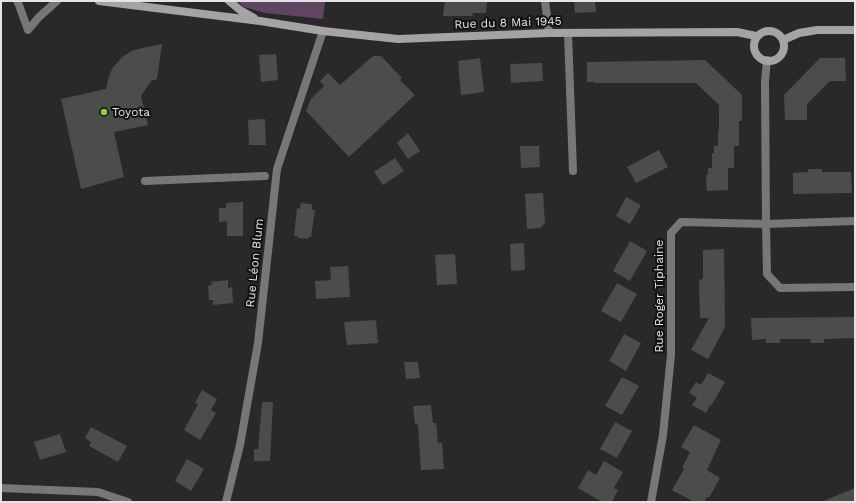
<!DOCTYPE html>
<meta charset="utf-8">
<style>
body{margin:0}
#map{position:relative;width:856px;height:503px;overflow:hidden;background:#2a282b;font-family:"Work Sans",sans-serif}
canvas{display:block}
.frame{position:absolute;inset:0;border:2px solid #e5e3e5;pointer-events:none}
</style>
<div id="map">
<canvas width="856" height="503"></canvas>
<div class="frame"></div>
</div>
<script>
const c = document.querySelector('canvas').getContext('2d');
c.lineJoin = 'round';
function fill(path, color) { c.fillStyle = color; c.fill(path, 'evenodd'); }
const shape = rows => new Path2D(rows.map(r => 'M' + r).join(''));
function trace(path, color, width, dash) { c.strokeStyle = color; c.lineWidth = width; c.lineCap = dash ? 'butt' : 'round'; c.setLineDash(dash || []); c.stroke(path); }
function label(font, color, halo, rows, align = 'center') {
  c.font = font + ' "Work Sans",sans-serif'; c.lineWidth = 4; c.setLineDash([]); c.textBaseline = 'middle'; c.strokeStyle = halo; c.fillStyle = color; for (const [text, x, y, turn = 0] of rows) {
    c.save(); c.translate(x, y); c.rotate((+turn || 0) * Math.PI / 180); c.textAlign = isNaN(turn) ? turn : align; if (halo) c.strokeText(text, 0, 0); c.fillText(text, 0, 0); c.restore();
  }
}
fill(shape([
 [237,1,325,1,323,19,265,13,244,7]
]), '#5f4561');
fill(shape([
 [445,1,487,1,486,13,472,13,473,16,443,16],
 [574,1,595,1,596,12,575,13],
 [162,44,157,79,151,81,141,96,148,125,114,132,124,177,81,189,61,99,106,89,108,79,112,69,115,65,122,57,132,51,138,49],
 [276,54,278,80,261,82,259,55],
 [373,56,381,56,402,78,400,80,415,95,349,157,306,111,311,99,324,86,320,81,328,73,340,85],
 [480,58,484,92,461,95,458,61],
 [820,58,845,58,846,81,830,81,807,104,807,120,785,120,784,95],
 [705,60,742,95,742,121,739,121,739,146,734,146,734,168,728,168,728,190,707,191,706,175,708,175,708,168,712,168,712,153,714,153,714,146,718,146,718,131,719,131,719,105,696,83,594,83,594,82,587,82,587,62],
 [542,63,543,81,511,83,510,64],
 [265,119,266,145,249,145,248,120],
 [408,133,420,151,408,159,397,143],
 [520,146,539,146,540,167,521,168],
 [659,150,668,167,636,183,627,167],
 [395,158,404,171,383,185,374,172],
 [808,169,822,169,822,172,851,172,852,193,793,194,793,173,808,172],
 [543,193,545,223,540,228,527,229,525,194],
 [626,197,641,205,630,224,616,216],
 [243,202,243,236,227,236,227,221,219,222,219,208,226,208,226,203],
 [301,203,312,204,312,210,315,210,311,237,308,237,308,239,298,238,298,236,294,236,297,208,300,209],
 [630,241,647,251,630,281,613,271],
 [524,243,525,270,511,271,510,244],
 [724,249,725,327,708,359,691,350,709,318,700,318,699,280,703,279,703,250],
 [455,254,457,284,437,285,435,255],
 [348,266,350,297,316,299,315,281,331,280,330,267],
 [228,280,228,288,232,287,233,303,213,305,213,300,209,300,208,286,212,285,211,282],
 [617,283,637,294,621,322,601,311],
 [854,317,854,338,824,339,824,343,811,343,810,339,780,339,780,343,766,343,766,339,752,340,751,318],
 [376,320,378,343,347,345,344,322],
 [624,334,641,343,626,371,609,361],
 [404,362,418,362,420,378,406,379],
 [708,373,725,382,711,406,710,405,706,413,692,405,697,398,689,393,696,382,701,385],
 [622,377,639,386,622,415,605,406],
 [202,390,217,399,211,410,216,413,200,440,184,430,198,404,195,403],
 [262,402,273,402,270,461,254,461,254,449,258,449],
 [431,405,433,423,436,423,438,443,442,443,444,469,421,470,418,424,415,425,413,406],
 [615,422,632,431,617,458,600,449],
 [694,425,721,440,707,470,720,478,709,498,707,497,704,502,694,502,672,490,684,469,682,468,690,452,681,447],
 [91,427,127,446,118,462,89,446,91,442,85,438],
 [60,434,66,452,40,460,34,442],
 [187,459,204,469,191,491,175,481],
 [604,461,623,472,614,488,618,490,612,502,602,502,578,488,588,470,596,475],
 [855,488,855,502,821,502]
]), '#4b4d4a');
trace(shape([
 [17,1,19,5,28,30,39,17,57,1],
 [545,1,549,33],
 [568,33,573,171],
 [145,181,265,176]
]), '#787778', 8);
trace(shape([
 [855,221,766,224,767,274,780,288,855,287],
 [1,488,98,492,128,502],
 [226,502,240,445,258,343,277,169,323,31],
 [651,502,663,435,671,355,671,233,681,222,766,224,765,81,767,60]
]), '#787778', 8);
trace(shape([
 [99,1,260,21,323,31,398,39,549,33,737,32,756,36],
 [229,1,240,10,254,18],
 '754 46a15 15 0 1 1 30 0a15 15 0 1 1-30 0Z',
 [783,40,799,33,817,30,855,30]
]), '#a6a3a6', 8);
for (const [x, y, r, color] of [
 [104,112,4,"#8fcd41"]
]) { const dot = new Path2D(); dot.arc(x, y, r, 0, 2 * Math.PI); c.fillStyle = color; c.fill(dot); trace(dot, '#121112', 1.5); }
label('12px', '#e5e3e5', '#121112', [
 ["Rue du 8 Mai 1945",508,23,-2],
 ["Rue Léon Blum",255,263,-84],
 ["Rue Roger Tiphaine",659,296,-90]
]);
label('12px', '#e5e3e5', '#121112', [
 ["Toyota",112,112]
], 'left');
</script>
